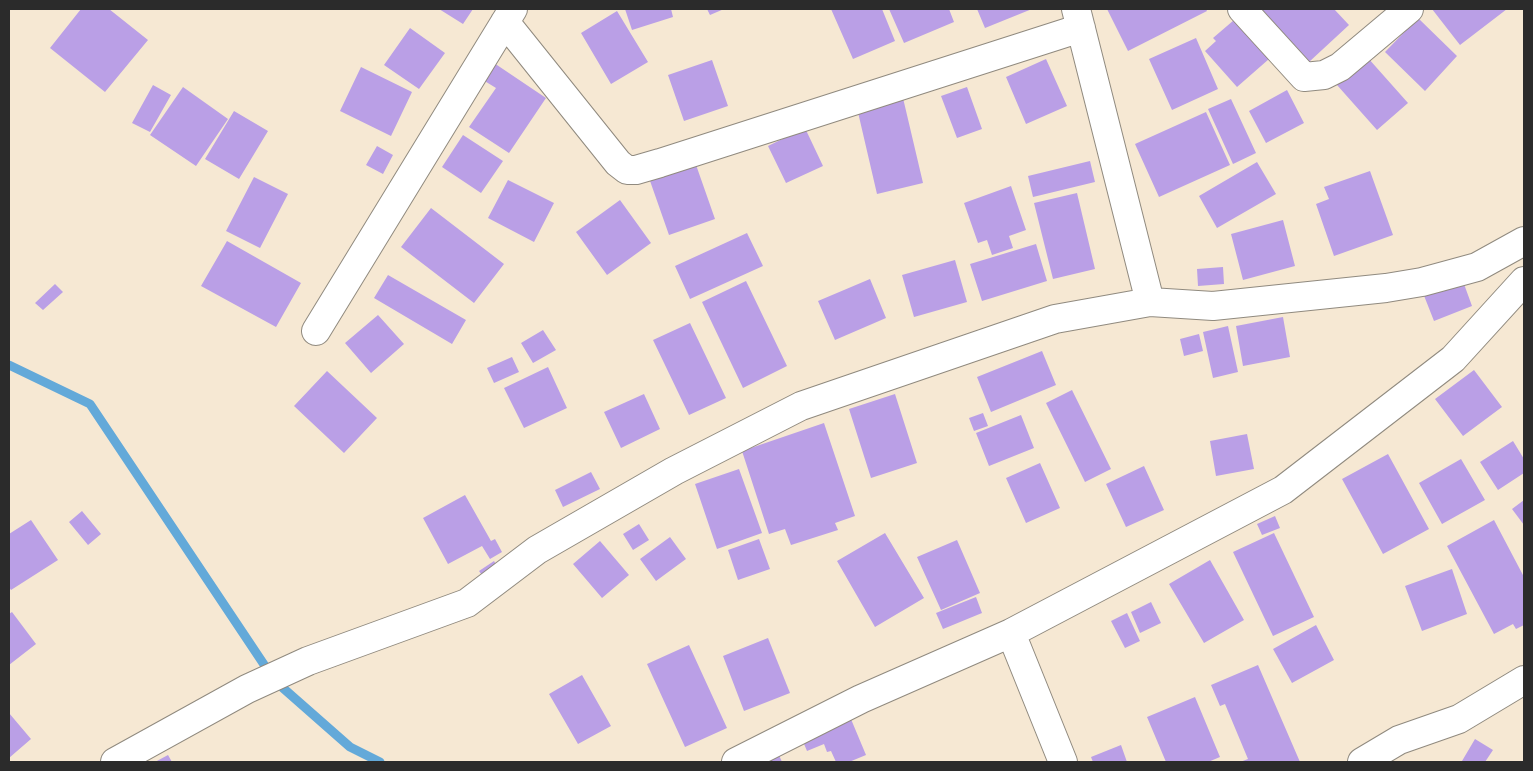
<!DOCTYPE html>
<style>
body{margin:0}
#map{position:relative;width:1533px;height:771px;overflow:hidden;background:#f6e8d3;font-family:"Balsamiq Sans",sans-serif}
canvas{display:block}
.frame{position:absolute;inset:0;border:10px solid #2b2b2b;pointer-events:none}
</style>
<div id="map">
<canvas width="1533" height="771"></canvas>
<div class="frame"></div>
</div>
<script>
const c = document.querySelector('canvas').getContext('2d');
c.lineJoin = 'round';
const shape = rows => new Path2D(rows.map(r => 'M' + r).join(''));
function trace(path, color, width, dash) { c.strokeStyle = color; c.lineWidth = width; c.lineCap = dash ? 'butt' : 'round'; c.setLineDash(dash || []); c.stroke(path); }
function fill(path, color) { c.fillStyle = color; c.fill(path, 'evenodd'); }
trace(shape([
 [9,365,90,404,275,681,350,747,380,762]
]), '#63a9d9', 9);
fill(shape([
 [81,9,109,9,148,40,105,92,50,48],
 [439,9,473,9,463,24],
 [625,9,671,9,673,17,632,30],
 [707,9,724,9,710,15],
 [831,9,882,9,895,41,853,59],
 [889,9,949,9,954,22,904,43],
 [977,9,1032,9,985,28],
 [1107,9,1206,9,1207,11,1128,51],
 [1259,9,1334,9,1349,25,1309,62],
 [1432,9,1507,9,1460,45],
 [617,11,648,62,611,84,581,33],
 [1418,18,1457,56,1425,91,1385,52],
 [1234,20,1269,59,1237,87,1205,51,1216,41,1213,38],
 [410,28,445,53,419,89,384,65],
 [1196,38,1218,89,1172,110,1149,59],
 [1368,58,1408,103,1377,130,1337,85],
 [1046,59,1067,106,1026,124,1006,77],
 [712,60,728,106,684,121,668,75],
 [494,63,546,98,509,153,469,127,496,88,483,80],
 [361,67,412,92,391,136,340,111],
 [153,85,171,95,150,132,132,123],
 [183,87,228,119,196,166,150,135],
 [967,87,982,129,957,138,941,96],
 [1287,90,1304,123,1266,143,1249,111],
 [903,98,923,183,877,194,857,108],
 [1231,99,1256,153,1233,164,1208,109],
 [234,111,268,131,239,179,205,159],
 [1206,112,1230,165,1159,197,1135,144],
 [805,128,823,166,786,183,768,146],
 [463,135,503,161,481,193,442,167],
 [377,146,393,155,383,174,366,165],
 [1090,161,1095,182,1033,197,1028,176],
 [695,162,715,219,669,235,649,178],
 [1257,162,1276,194,1217,228,1199,196],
 [1370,171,1393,235,1334,256,1316,204,1329,199,1324,187],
 [254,177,288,194,260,248,226,231],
 [508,180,554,203,534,242,488,218],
 [1011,186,1026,230,1009,236,1013,248,992,255,987,240,978,243,964,203],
 [1077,193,1095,269,1053,279,1034,203],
 [620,200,651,243,607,275,576,232],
 [431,208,504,264,474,303,401,247],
 [1283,220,1295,266,1243,280,1231,234],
 [747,233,763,266,690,299,675,266],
 [227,241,301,283,276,327,201,286],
 [1036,244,1047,281,982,301,970,264],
 [955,260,967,302,914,317,902,275],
 [1223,267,1224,284,1198,286,1197,269],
 [1460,273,1472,306,1434,321,1421,288],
 [388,275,466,320,452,344,374,298],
 [870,279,886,318,835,340,818,301],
 [746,281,787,366,743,388,702,302],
 [55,284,63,292,43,310,35,303],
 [378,315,404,344,371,373,345,343],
 [1283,317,1290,357,1243,366,1236,326],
 [690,323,726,398,689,415,653,340],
 [1228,326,1238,372,1213,378,1203,332],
 [543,330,556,350,533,363,521,343],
 [1199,334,1203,351,1184,356,1180,339],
 [1042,351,1056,385,991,412,977,377],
 [512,357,519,372,494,383,487,368],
 [548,367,567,408,524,428,504,388],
 [1474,370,1502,407,1463,436,1435,399],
 [327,371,377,418,344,453,294,406],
 [1072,390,1111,469,1085,482,1046,403],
 [644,394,660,429,621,448,604,412],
 [895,394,917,463,871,478,849,409],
 [983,413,988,426,974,431,969,418],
 [1021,415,1034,448,989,466,976,433],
 [824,423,855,516,835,523,838,530,791,545,785,529,769,534,742,451],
 [1247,434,1254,469,1216,476,1210,441],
 [1513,441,1524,459,1524,473,1498,490,1480,462],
 [1388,454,1429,529,1383,554,1342,479],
 [1461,459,1485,500,1442,524,1419,483],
 [1040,463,1060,508,1026,523,1006,478],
 [1144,466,1164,510,1126,527,1106,484],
 [739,469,762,533,717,549,695,484],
 [591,472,600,489,563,507,555,490],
 [465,495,491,541,495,539,502,552,490,559,482,546,448,564,423,518],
 [1524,500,1524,525,1512,509],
 [82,511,101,534,88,545,69,522],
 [1275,516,1280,528,1262,535,1257,524],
 [31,520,58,560,11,590,9,587,9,534],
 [1494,520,1524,577,1524,625,1516,629,1513,624,1494,634,1447,546],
 [639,524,649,540,633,550,623,534],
 [885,533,924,598,875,627,837,561],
 [1274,533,1314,617,1273,636,1233,552],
 [670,537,686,559,656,581,640,559],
 [759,539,770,569,738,580,728,550],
 [957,540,980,593,941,610,917,557],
 [600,541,629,575,602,598,573,564],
 [1210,560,1244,620,1204,643,1169,584],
 [494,561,498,568,484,578,479,571],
 [1452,569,1467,614,1422,631,1405,586],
 [976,597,982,613,943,629,936,613],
 [1151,602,1161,623,1140,633,1131,612],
 [12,612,36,644,9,665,9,614],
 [1127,613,1140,641,1125,648,1111,621],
 [1316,625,1334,660,1292,683,1273,649],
 [768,638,790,693,744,711,723,656],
 [689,645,727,728,685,747,647,664],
 [1258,665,1300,762,1240,762,1248,759,1225,704,1220,706,1211,685],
 [582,675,611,726,578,744,549,694],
 [1195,697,1220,757,1208,762,1166,762,1147,717],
 [848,712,866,755,849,762,836,762,831,751,827,752,824,744,807,751,799,732],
 [9,713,31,739,9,758],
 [1475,739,1493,750,1485,762,1464,762,1462,761],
 [1121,745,1127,762,1093,762,1091,757],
 [775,746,782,762,739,762],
 [168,755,172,762,155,762]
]), '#ba9fe6');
const minor = shape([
 [1076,9,1150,302],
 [1242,9,1304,77,1324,75,1340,67,1409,9],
 [505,22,618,163,627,170,636,170,660,163,1081,28],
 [316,331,513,9],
 [1011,633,1063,762],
 [115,762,247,689,308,661,467,603,537,550,674,471,801,406,1055,319,1150,302,1213,306,1386,288,1422,282,1477,267,1524,241],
 [736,762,861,699,1011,633,1283,490,1453,359,1524,281],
 [1362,762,1399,740,1459,719,1524,680]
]);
trace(minor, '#908a7f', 30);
trace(minor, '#fff', 28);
</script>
